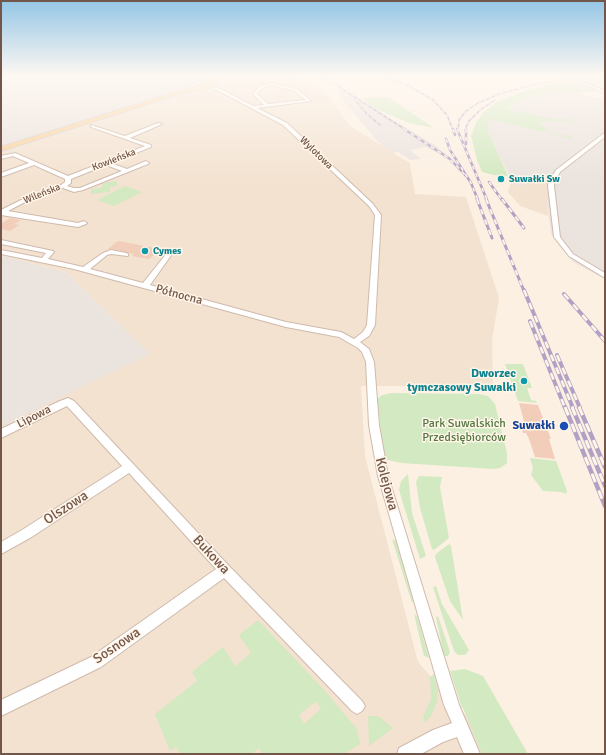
<!DOCTYPE html>
<meta charset="utf-8">
<style>
body{margin:0}
#map{position:relative;width:606px;height:755px;overflow:hidden;background:#fcf0e2;font-family:Signika,sans-serif}
canvas{display:block}
.frame{position:absolute;inset:0;border:2px solid #725649;pointer-events:none}
</style>
<div id="map">
<canvas width="606" height="755"></canvas>
<div class="frame"></div>
</div>
<script>
const c = document.querySelector('canvas').getContext('2d');
c.lineJoin = 'round';
function fill(path, color) { c.fillStyle = color; c.fill(path, 'evenodd'); }
const shape = rows => new Path2D(rows.map(r => 'M' + r).join(''));
function trace(path, color, width, dash) { c.strokeStyle = color; c.lineWidth = width; c.lineCap = dash ? 'butt' : 'round'; c.setLineDash(dash || []); c.stroke(path); }
function label(font, color, halo, rows, align = 'center') {
  c.font = font + ' Signika,sans-serif'; c.lineWidth = 3; c.setLineDash([]); c.textBaseline = 'middle'; c.strokeStyle = halo; c.fillStyle = color; for (const [text, x, y, turn = 0] of rows) {
    c.save(); c.translate(x, y); c.rotate((+turn || 0) * Math.PI / 180); c.textAlign = isNaN(turn) ? turn : align; if (halo) c.strokeText(text, 0, 0); c.fillText(text, 0, 0); c.restore();
  }
}
fill(shape([
 [227,76,295,76,289,78,308,82,327,95,350,126,410,163,415,194,466,197,499,298,492,340,493,386,361,386,365,456,418,662,494,747,498,754,1,754,1,426,149,354,67,273,1,255,1,147,109,113,194,82,214,80],
 [543,178,547,179,547,202,548,216,520,206,508,192,511,183,519,186]
]), '#f3e2d0');
fill(shape([
 [21,76,227,76,214,80,194,82,190,88,1,147,1,81],
 [320,76,323,76,389,118,400,124,436,146,447,155,444,156,426,147,410,150,421,159,410,160,398,152,392,153,378,142,336,92,343,91],
 [605,79,605,92,598,91,576,93,605,100,605,114,603,115,605,116,605,279,573,262,551,234,547,202,547,179,543,178,519,186,511,183,509,175,485,130,489,119,523,96,557,90,592,89,572,81],
 [1,255,67,273,150,354,1,427]
]), '#ebe3dd');
fill(shape([
 [574,81,598,91,576,93,580,94,578,95,555,90,546,95,532,95,522,99,506,109,553,119,571,119,572,121,543,122,540,125,547,128,544,131,572,137,572,139,490,119,487,130,508,176,494,175,482,172,477,160,471,136,476,123,484,112,497,102,524,91,546,85],
 [388,97,434,128,409,123,390,115,374,108,362,98],
 [117,181,117,186,110,187,110,192,91,194,91,189,102,188,103,183],
 [125,186,142,192,114,206,97,200],
 [505,364,523,364,532,388,527,388,531,400,536,401,537,403,518,401],
 [392,393,478,394,488,396,495,404,507,453,507,463,500,468,494,469,401,463,388,460,385,457,383,448,377,399,382,395],
 [530,458,556,461,567,491,566,494,561,492,543,491,531,475,533,468],
 [408,474,412,513,426,556,420,559,399,490,401,481],
 [419,476,442,477,440,487,449,538,434,550,432,549,420,508,416,482],
 [392,539,396,541,413,601,412,603],
 [449,544,451,546,463,620,450,601,435,557,436,554],
 [436,586,442,604,469,650,465,655,458,655,454,651,433,587],
 [414,614,417,616,429,658,424,656],
 [438,616,450,652,448,656,444,656,443,651,436,617],
 [258,620,325,691,357,729,360,744,344,754,262,754,259,748,251,754,180,754,176,747,170,751,155,714,197,681,192,672,223,647,235,666,251,653,239,635],
 [316,701,321,709,304,724,299,715],
 [465,669,483,676,528,754,482,754,463,708,462,708,450,671],
 [434,674,438,691,437,701,432,714,425,723,423,717,431,699,430,677],
 [368,716,378,716,393,728,369,746]
]), '#d3e9c1');
fill(shape([
 [10,218,21,220,14,224,19,225,10,231,1,229,1,224],
 [118,241,129,243,160,249,149,259,132,256,134,254,126,252,111,249,108,249],
 [519,403,538,405,551,439,549,439,555,459,535,457,529,439,526,433,523,433,520,424,524,424,524,421]
]), '#f1cdba');
const minor = shape([
 [184,76,188,76,203,84,200,85,184,76],
 [563,76,567,76,605,91,605,93,563,76],
 [271,83,297,89,311,101,257,108,287,123,373,204,381,215,375,325,369,336,360,342,369,349,374,362,379,425,388,476,459,705,480,754,464,754,457,737,443,742,421,754,397,754,399,748,433,730,452,723,444,705,378,476,369,425,366,362,362,352,358,348,339,337,286,327,74,269,1,254,1,250,42,258,46,253,1,244,1,240,53,251,54,252,48,259,83,267,103,253,111,250,126,253,128,254,128,256,111,254,107,255,90,269,143,283,167,253,169,252,172,254,150,285,286,322,341,332,354,339,363,332,367,325,375,215,369,206,283,125,219,91,207,87,209,86,221,89,253,106,264,105,253,94,259,87,271,83],
 [271,85,295,91,306,100,268,104,257,94,261,89,271,85],
 [158,123,162,124,130,138,151,145,151,147,111,163,127,169,146,161,149,163,148,164,83,190,74,192,63,188,25,202,8,211,78,223,84,221,87,223,86,224,78,227,1,215,1,210,21,200,61,185,65,182,65,179,34,165,1,177,1,173,29,163,13,156,1,159,1,156,15,153,68,176,145,146,91,127,91,125,125,136,158,123],
 [106,165,122,171,80,188,74,188,67,186,71,183,71,179,106,165],
 [603,134,605,134,605,137,560,172,555,181,554,186,560,237,573,254,605,273,605,278,569,256,554,237,548,186,549,181,556,170,603,134],
 [68,398,74,401,229,566,362,701,365,706,362,711,357,714,352,711,224,578,101,667,1,716,1,700,91,657,216,569,129,473,30,538,1,554,1,542,22,530,122,466,67,406,1,438,1,429,60,401,68,398]
]);
const major = shape([
 [231,76,236,76,216,82,220,86,182,93,1,151,1,147,179,91,200,86,198,86,198,84,206,81,231,76],
 [208,83,215,84,205,85,208,83]
]);
trace(minor, '#cfbaac', 2);
trace(major, '#d8d0cc', 2);
fill(minor, '#fff');
fill(major, '#fad29b');
const railFar4 = shape([
 [380,76,409,86,433,100,447,115,453,130],
 [336,85,406,130],
 [355,100,367,114,380,125],
 [458,130,459,120,466,111,478,103,499,94,540,83,605,77],
 [465,130,469,121,480,110,495,100]
]);
const railFar3 = shape([
 [404,129,450,159,467,177],
 [453,129,455,135],
 [457,129,487,200],
 [466,129,466,144],
 [446,139,450,150,471,183,478,200],
 [489,182,502,200]
]);
const railFar2 = shape([
 [477,199,492,238],
 [486,199,524,291],
 [502,199,524,228]
]);
const railFar1 = shape([
 [524,290,573,408],
 [564,294,605,341],
 [530,321,565,408],
 [557,355,580,408]
]);
const rail = shape([
 [565,407,605,506],
 [572,407,605,486],
 [579,407,605,467]
]);
trace(railFar4, '#b2a1c4', 1.5);
trace(railFar3, '#b2a1c4', 2.5);
trace(railFar2, '#b2a1c4', 3);
trace(railFar1, '#b2a1c4', 4);
trace(rail, '#b2a1c4', 4.5);
trace(railFar4, '#fff5e8', 1, [3]);
trace(railFar3, '#fff5e8', 1.5, [4]);
trace(railFar2, '#fff5e8', 2, [5.5]);
trace(railFar1, '#fff5e8', 2.5, [7]);
trace(rail, '#fff5e8', 3, [9]);
const sky = c.createLinearGradient(0, 0, 0, 181);
sky.addColorStop(0, '#94c6e6');
sky.addColorStop(0.42, '#fef8f2');
sky.addColorStop(1, '#fef8f200');
c.fillStyle = sky;
c.fillRect(0, 0, 606, 181);
for (const [x, y, r, color] of [
 [501,179,4,"#0f9aa8"],
 [145,251,4,"#0f9aa8"],
 [524,381,4,"#0f9aa8"],
 [564,426,5,"#1a4fb4"]
]) { const dot = new Path2D(); dot.arc(x, y, r, 0, 2 * Math.PI); c.fillStyle = color; c.fill(dot); trace(dot, '#fff5e8', 1.5); }
label('10px', '#725649', '#fff5e8', [
 ["Wylotowa",316,153,44],
 ["Kowieńska",114,160,-21],
 ["Wileńska",42,194,-22]
]);
label('bold 10px', '#0d838f', '#fff5e8', [
 ["Suwałki Sw",509,179],
 ["Cymes",153,251]
], 'left');
label('12px', '#725649', '#fff5e8', [
 ["Północna",179,295,15],
 ["Lipowa",34,417,-27]
]);
label('bold 12px', '#0d838f', '#fff5e8', [
 ["Dworzec",516,374],
 ["tymczasowy Suwalki",516,388]
], 'right');
label('12px', '#547842', '#fff5e8', [
 ["Park Suwalskich",464,424],
 ["Przedsiębiorców",464,438]
]);
label('bold 12px', '#164399', '#fff5e8', [
 ["Suwałki",555,426]
], 'right');
label('14px', '#725649', '#fff5e8', [
 ["Kolejowa",386,484,75],
 ["Olszowa",66,508,-33],
 ["Bukowa",211,555,47],
 ["Sosnowa",117,646,-34]
]);
</script>
